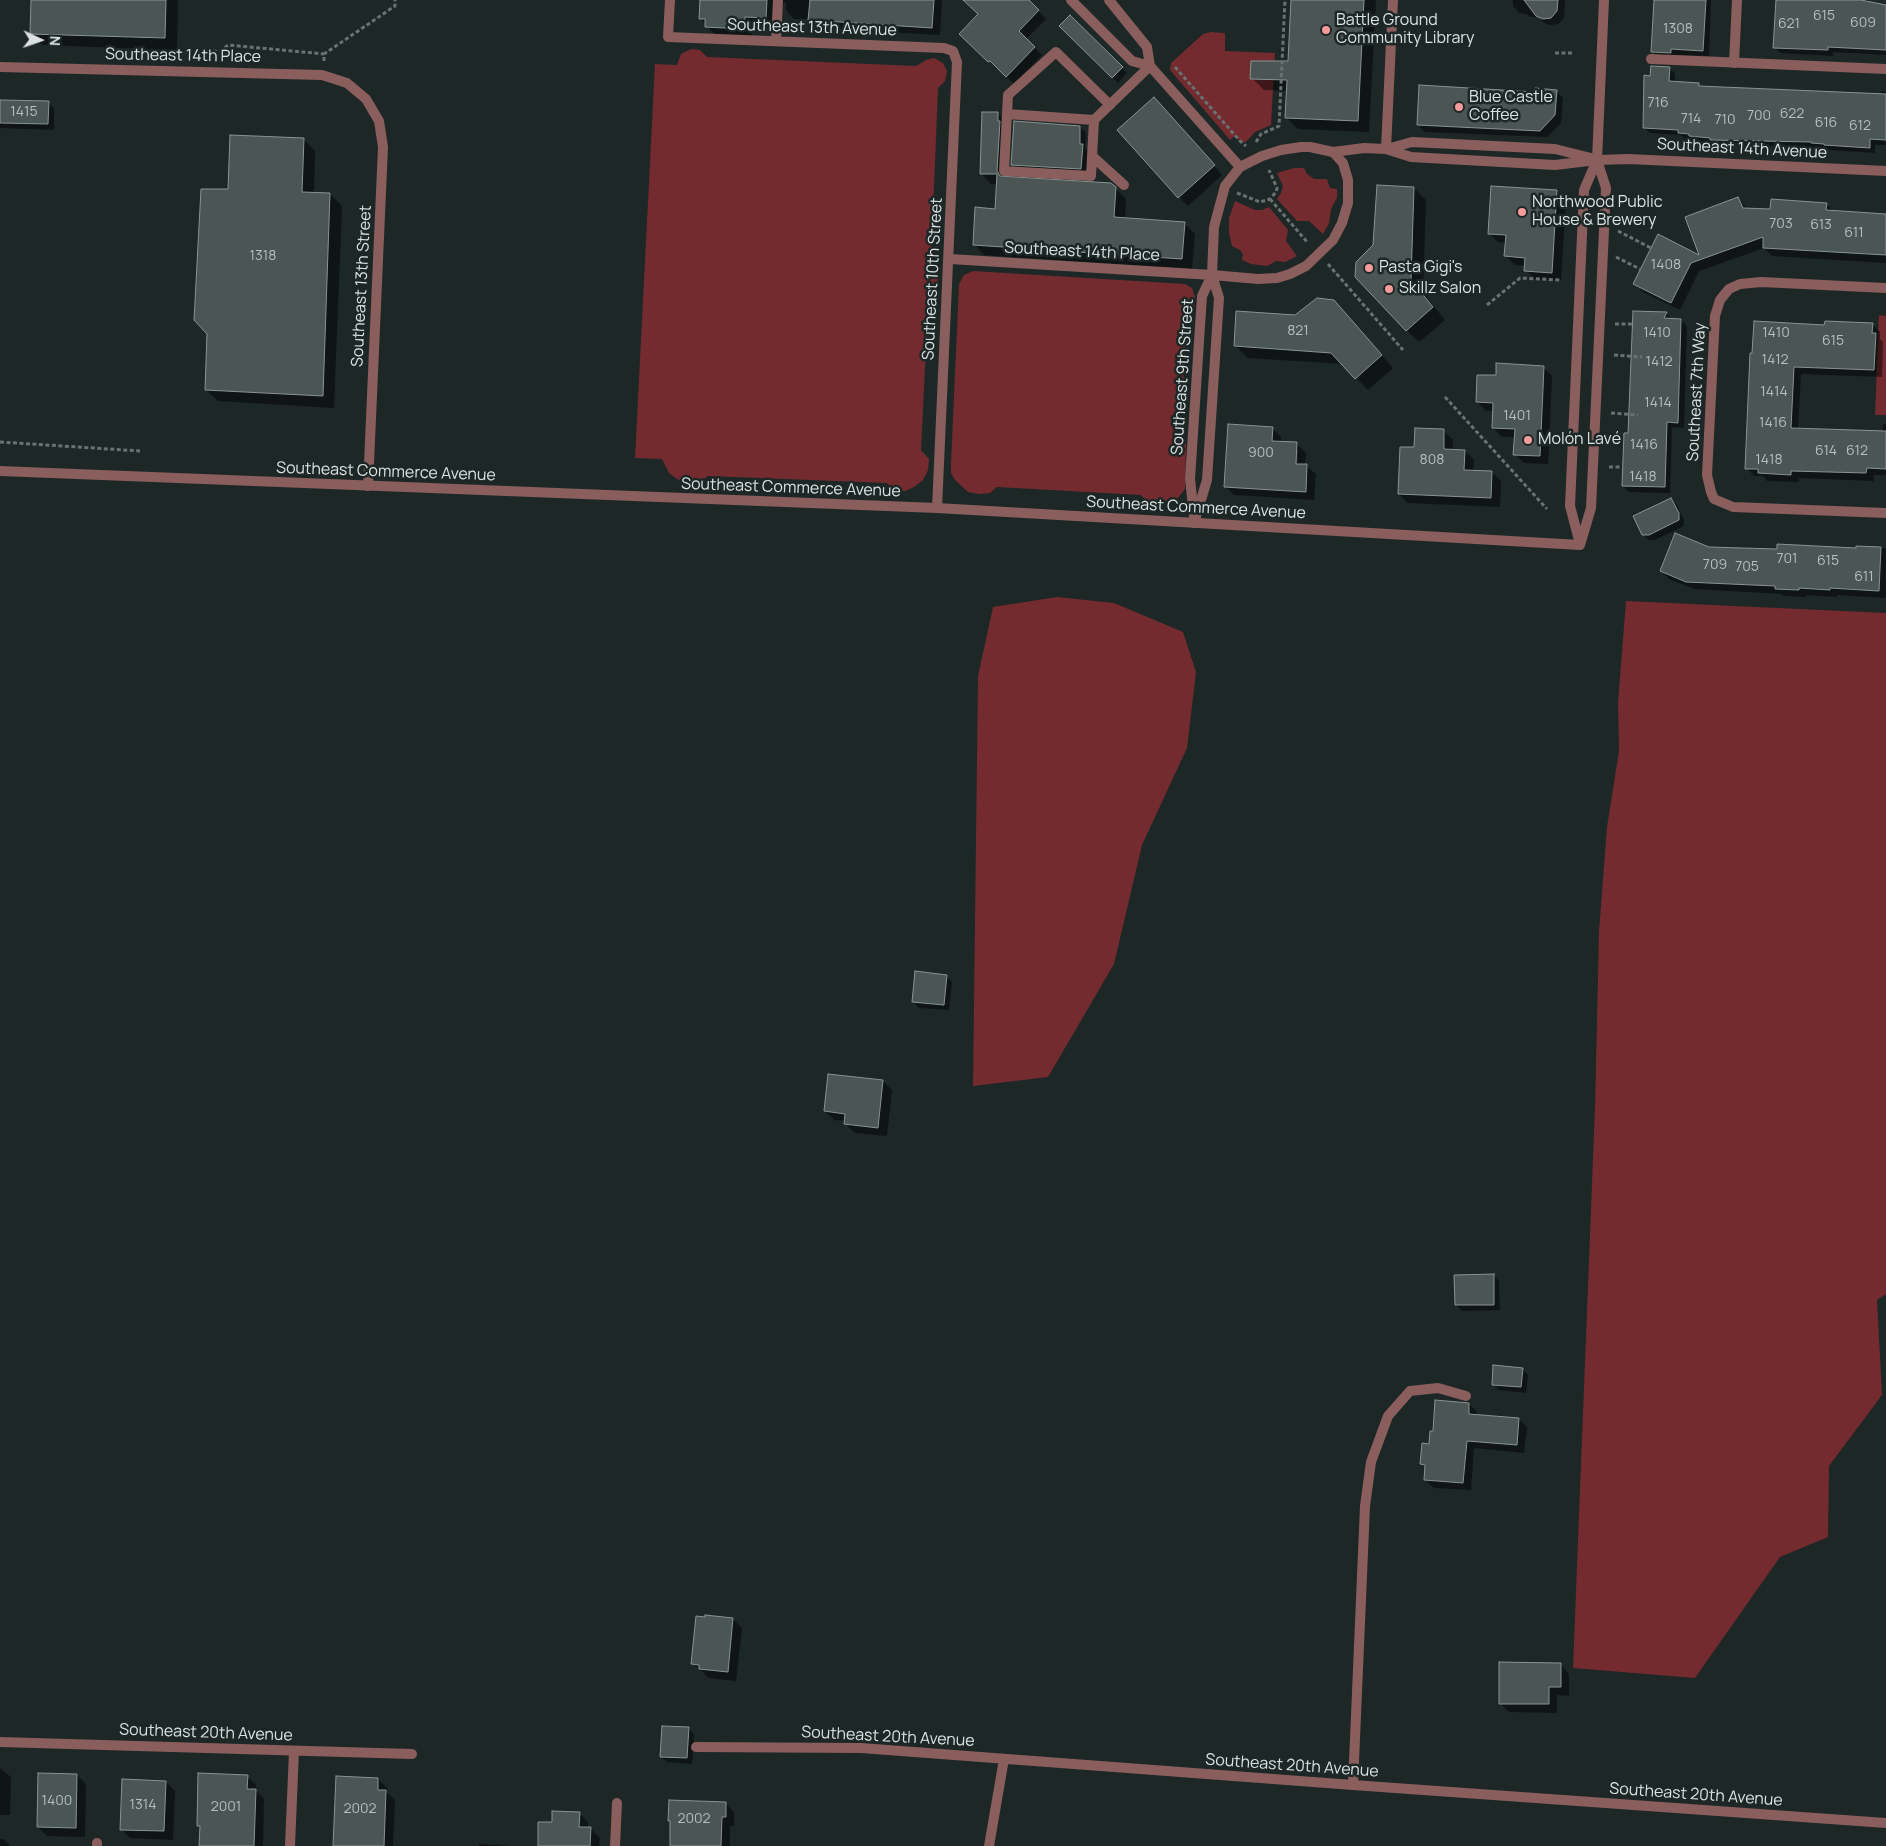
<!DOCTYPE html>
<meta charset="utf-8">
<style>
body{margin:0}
#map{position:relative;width:1886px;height:1846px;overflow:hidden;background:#1d2726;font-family:Manrope,sans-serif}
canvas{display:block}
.north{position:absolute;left:15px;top:15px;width:50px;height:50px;-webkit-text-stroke:4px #1d2726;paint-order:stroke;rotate:93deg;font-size:14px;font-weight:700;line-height:20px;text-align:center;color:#dbe1e1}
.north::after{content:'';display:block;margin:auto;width:18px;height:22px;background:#dbe1e1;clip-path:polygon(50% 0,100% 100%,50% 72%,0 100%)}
</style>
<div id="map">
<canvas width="1886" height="1846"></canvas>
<div class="north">N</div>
</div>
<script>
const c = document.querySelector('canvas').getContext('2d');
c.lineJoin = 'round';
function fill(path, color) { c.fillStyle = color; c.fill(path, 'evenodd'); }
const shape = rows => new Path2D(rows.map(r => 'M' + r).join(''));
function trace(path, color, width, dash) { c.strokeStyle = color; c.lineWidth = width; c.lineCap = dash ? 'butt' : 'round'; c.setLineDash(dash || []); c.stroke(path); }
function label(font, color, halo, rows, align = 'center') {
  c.font = font + ' Manrope,sans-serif'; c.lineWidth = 5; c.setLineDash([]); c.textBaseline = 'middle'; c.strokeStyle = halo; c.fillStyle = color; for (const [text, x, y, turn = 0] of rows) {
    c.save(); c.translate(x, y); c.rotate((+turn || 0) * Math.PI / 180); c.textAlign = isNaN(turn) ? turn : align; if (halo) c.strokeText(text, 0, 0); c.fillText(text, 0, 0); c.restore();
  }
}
fill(shape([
 [1211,32,1225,33,1225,51,1275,53,1271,125,1255,132,1246,142,1241,142,1235,136,1230,140,1170,70,1171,63,1203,34],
 [691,49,700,50,707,57,916,66,926,60,934,58,943,63,947,71,945,81,938,88,933,211,939,218,939,239,931,246,930,269,938,278,937,299,928,306,921,450,929,459,928,470,923,480,914,487,905,491,893,491,887,483,708,476,699,482,687,483,677,479,669,473,662,459,635,458,655,64,677,65,681,54],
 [1294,168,1304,168,1307,174,1314,179,1327,179,1330,188,1337,189,1337,198,1331,209,1329,223,1323,234,1309,221,1297,221,1277,199,1281,193,1283,186,1277,173],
 [1235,201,1255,210,1262,210,1269,207,1288,230,1286,241,1297,256,1285,262,1276,261,1267,266,1251,264,1242,260,1243,254,1240,250,1232,246,1229,233,1229,218],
 [973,271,1185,284,1192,288,1195,297,1194,309,1187,316,1180,439,1186,444,1185,489,1177,499,1167,504,1159,504,1148,503,1141,495,997,487,990,493,979,494,968,492,955,480,951,473,951,464,959,284,964,275],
 [1879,315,1886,316,1886,415,1875,415],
 [1057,597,1114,603,1183,632,1196,672,1187,748,1142,845,1114,964,1048,1077,973,1086,978,676,993,607],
 [1626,601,1886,613,1886,1294,1877,1300,1882,1395,1829,1466,1828,1537,1780,1557,1695,1678,1573,1668,1595,1107,1599,932,1607,827,1619,751,1618,703]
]), '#742b30');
fill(shape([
 [32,0,178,0,177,50,43,45,31,33],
 [701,0,942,0,940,35,818,28,810,19,794,19,786,10,786,2,780,5,773,25,752,24,752,36,714,34,700,18],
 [965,0,1027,0,1046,19,1026,39,1042,55,1014,84,998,68,997,69,961,34,980,14],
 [1292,0,1376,0,1369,132,1298,129,1286,117,1288,91,1264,90,1252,78,1289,62],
 [1513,0,1565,0,1564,18,1558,24,1550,25,1544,23,1539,17,1530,17,1527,14,1519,13,1513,6],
 [1655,0,1711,0,1709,56,1676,55,1676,58,1658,57,1653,52],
 [1777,0,1868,0,1870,2,1886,6,1886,55,1833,52,1833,56,1781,53,1775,48],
 [1070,17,1127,73,1118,83,1061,26],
 [1670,68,1675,74,1675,83,1699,84,1703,88,1880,95,1881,91,1886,92,1886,145,1875,145,1875,153,1831,150,1817,147,1717,145,1715,143,1696,142,1693,139,1685,139,1681,135,1650,133,1644,128,1652,77],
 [1556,91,1563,98,1561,123,1547,137,1425,132,1418,125,1536,93],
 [0,101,48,102,54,108,54,130,0,128],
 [1163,108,1222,175,1188,206,1179,197],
 [997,113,1008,124,1010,133,1007,179,1111,184,1126,199,1125,219,1184,223,1195,234,1192,269,984,255,974,244,996,210,998,184,991,184,981,173],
 [1080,127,1086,133,1085,148,1088,151,1087,174,1018,170,1012,164],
 [303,139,315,151,314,194,330,194,342,206,334,408,218,401,206,390,230,191],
 [1414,188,1426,200,1423,293,1445,320,1419,342,1407,330,1374,245],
 [1557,191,1566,200,1561,281,1535,279,1526,270,1526,266,1515,265,1506,256,1506,243,1498,242,1489,233],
 [1738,198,1747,209,1772,210,1826,204,1834,212,1886,215,1886,263,1772,256,1764,248,1699,271,1680,310,1643,292,1634,284,1701,257],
 [1334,301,1393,368,1368,390,1343,364,1248,358,1236,346,1296,316],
 [1635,312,1666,314,1672,319,1681,320,1687,326,1684,428,1672,427,1670,493,1629,492,1623,486,1629,435],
 [1872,324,1880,332,1880,339,1883,342,1882,377,1801,374,1798,429,1882,432,1883,424,1886,424,1886,475,1874,475,1874,481,1799,478,1799,482,1767,481,1763,476,1754,476,1747,468,1751,354,1826,326],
 [1543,367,1552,376,1548,464,1524,463,1515,454,1515,437,1502,437,1493,428,1494,411,1486,411,1477,402,1497,377],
 [1272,428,1281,437,1281,443,1297,444,1306,453,1305,465,1316,474,1314,500,1234,495,1225,486],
 [1296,450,1298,450,1297,470,1294,470],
 [1444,431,1453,440,1452,451,1465,451,1474,460,1473,471,1492,472,1501,481,1500,507,1408,503,1399,494,1415,448],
 [1671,499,1677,505,1684,520,1684,526,1655,540,1649,540,1643,534],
 [1857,547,1886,548,1886,598,1837,595,1837,597,1806,595,1806,597,1784,596,1781,594,1695,589,1669,579,1661,571,1709,548,1857,550],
 [946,976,952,982,949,1010,919,1008,914,1002],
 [883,1081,892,1090,887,1136,855,1133,846,1124,846,1121,834,1120,825,1111],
 [1493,1275,1499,1281,1500,1310,1462,1311,1456,1305],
 [1522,1369,1528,1375,1526,1393,1499,1390,1493,1384],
 [1469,1404,1477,1412,1477,1416,1519,1419,1527,1427,1524,1453,1474,1448,1471,1490,1434,1488,1425,1480,1426,1469,1422,1464,1431,1445],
 [733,1619,742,1628,736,1681,709,1678,693,1663],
 [1560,1664,1569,1674,1569,1696,1557,1695,1557,1713,1509,1712,1500,1703],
 [688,1728,694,1734,692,1764,667,1762,661,1757],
 [0,1768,11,1777,10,1815,0,1815],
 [77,1775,86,1784,85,1837,47,1836,38,1827],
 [247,1776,256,1785,256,1791,264,1799,263,1846,201,1846,201,1828,198,1825],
 [378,1779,387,1788,386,1792,395,1800,393,1846,333,1846],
 [166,1782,175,1791,173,1840,130,1838,121,1829],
 [725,1803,734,1812,734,1826,730,1826,730,1846,670,1846],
 [579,1813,588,1822,588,1829,591,1829,600,1838,599,1846,539,1846,553,1823],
 [0,1839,4,1839,10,1846,0,1846],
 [479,1844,509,1846,479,1846]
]), '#0007');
const building = shape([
 [31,0,166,0,165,38,30,34,31,0],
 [700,0,767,0,766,18,745,17,744,29,705,27,705,19,699,19,700,0],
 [810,0,934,0,932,28,808,20,810,0],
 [963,0,1029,0,1039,10,1019,31,1035,47,1006,77,990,61,988,62,959,34,978,14,963,0],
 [1291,0,1364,0,1358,121,1285,118,1287,80,1250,79,1251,61,1288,61,1291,0],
 [1524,0,1558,0,1557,11,1551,18,1543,19,1536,16,1524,0],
 [1654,0,1706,0,1703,51,1671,49,1671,53,1651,52,1654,0],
 [1776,0,1861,0,1886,5,1886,50,1828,47,1828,50,1773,48,1776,0],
 [1070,15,1123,67,1112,78,1059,26,1070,15],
 [1651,66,1670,67,1669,81,1699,83,1699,86,1886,94,1886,140,1870,139,1870,148,1824,145,1824,144,1811,143,1811,142,1710,140,1710,138,1689,136,1689,134,1678,133,1678,130,1643,128,1644,75,1650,76,1651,66],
 [1419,85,1535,92,1535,88,1557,90,1555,115,1540,131,1417,125,1419,85],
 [1154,97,1215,165,1178,198,1117,130,1154,97],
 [0,100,49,101,48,124,0,123,0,100],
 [982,112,998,112,998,121,1000,121,997,171,1000,176,1111,183,1116,187,1114,217,1185,222,1182,259,973,245,975,207,995,209,997,174,980,174,982,112],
 [1014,121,1080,126,1080,144,1083,144,1081,169,1011,165,1014,121],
 [230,135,304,138,302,192,330,193,323,396,205,390,207,334,194,320,201,189,228,189,230,135],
 [1377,185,1414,187,1411,280,1433,307,1406,331,1355,277,1356,262,1373,245,1377,185],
 [1491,186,1557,190,1552,273,1524,271,1525,258,1504,256,1506,235,1488,234,1491,186],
 [1738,197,1743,208,1770,209,1771,199,1827,203,1826,210,1886,214,1886,255,1763,248,1763,237,1691,263,1671,303,1633,284,1658,234,1699,255,1685,217,1738,197],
 [1317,298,1334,300,1382,355,1355,379,1331,353,1234,346,1236,311,1295,315,1317,298],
 [1633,311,1667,312,1664,318,1681,319,1678,423,1667,422,1665,487,1622,486,1624,433,1628,433,1633,311],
 [1754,321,1824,325,1825,321,1873,323,1872,333,1876,333,1874,370,1794,367,1791,428,1886,431,1886,469,1867,468,1866,473,1791,471,1791,475,1758,473,1758,469,1745,469,1750,353,1752,353,1754,321],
 [1496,363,1544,366,1540,456,1513,455,1515,429,1492,428,1493,403,1476,402,1477,375,1496,375,1496,363],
 [1228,424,1273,427,1272,441,1297,442,1296,464,1307,464,1306,492,1224,487,1228,424],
 [1415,428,1444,429,1444,449,1465,450,1464,470,1492,471,1491,498,1398,494,1400,447,1414,447,1415,428],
 [1671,498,1679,513,1679,520,1649,535,1642,535,1633,516,1671,498],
 [1675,533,1709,547,1777,549,1777,544,1856,548,1856,546,1881,547,1879,591,1830,588,1830,590,1799,588,1799,590,1775,589,1775,586,1686,582,1660,571,1675,533],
 [915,971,947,975,944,1005,912,1002,915,971],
 [828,1074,883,1080,878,1128,844,1124,845,1114,824,1111,828,1074],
 [1494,1274,1494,1305,1455,1305,1454,1275,1494,1274],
 [1493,1365,1523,1368,1521,1387,1492,1385,1493,1365],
 [1435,1400,1469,1403,1469,1414,1519,1418,1517,1445,1467,1441,1463,1483,1424,1480,1425,1465,1420,1464,1422,1443,1429,1444,1430,1431,1433,1431,1435,1400],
 [705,1615,733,1618,728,1672,699,1669,699,1665,691,1664,696,1616,705,1617,705,1615],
 [1499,1662,1561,1663,1561,1687,1549,1687,1549,1704,1499,1704,1499,1662],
 [662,1726,689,1727,687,1758,660,1757,662,1726],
 [38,1773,77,1774,76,1828,37,1827,38,1773],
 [198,1773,248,1775,247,1789,256,1789,254,1846,199,1846,200,1826,197,1826,198,1773],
 [336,1776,378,1778,378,1790,386,1790,384,1846,333,1846,336,1776],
 [122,1779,166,1781,164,1831,120,1830,122,1779],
 [669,1800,726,1802,726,1817,722,1817,721,1846,670,1846,670,1821,668,1821,669,1800],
 [552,1811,580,1812,579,1827,591,1827,590,1846,538,1846,538,1822,552,1822,552,1811]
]);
fill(building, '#4a5554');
trace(building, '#889492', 1);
trace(shape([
 [161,53,221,51,228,45,324,54],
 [1555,53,1572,53],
 [324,61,324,54,395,6,395,0],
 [1175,67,1240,141,1246,146],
 [1256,142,1261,134,1279,126,1285,0],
 [1237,193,1260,202,1270,199,1276,192,1277,188,1269,170],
 [1270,199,1308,243],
 [1618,231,1651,248],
 [1616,257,1640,269],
 [1328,264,1403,350],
 [1487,305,1520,278,1560,280],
 [1615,324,1633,324],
 [1614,355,1642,357],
 [1445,397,1547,509],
 [1611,413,1638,415],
 [1610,435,1624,435],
 [0,442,140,451],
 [1609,467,1622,467]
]), '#697271', 3, [4, 2.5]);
trace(shape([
 [670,0,668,37,944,48,953,51,957,62,937,508],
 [1071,0,1132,61,1150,66,1240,167],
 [1109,0,1147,47,1150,66],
 [776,41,778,0],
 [1651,59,1886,69],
 [1007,114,1094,120,1150,66],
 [1094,120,1091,176,1004,171,1008,95,1056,52,1110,105],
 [1301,147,1310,147,1333,152,1343,163,1348,180,1348,203,1342,223,1333,240,1306,266,1290,274,1277,278,1258,279,1212,275,1214,227,1225,186,1240,167,1262,156,1281,150,1301,147],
 [1386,149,1393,0],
 [1387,149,1412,142,1555,149,1591,158],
 [1333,152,1364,148,1386,149,1411,157,1555,165,1597,160],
 [1092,156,1124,185],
 [950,259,1212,275],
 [1194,516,1190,479,1202,296,1212,275],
 [1194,523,1207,480,1219,298,1212,275],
 [696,1747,861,1748,1353,1785,1886,1823],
 [1353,1785,1365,1506,1371,1462,1388,1416,1410,1391,1438,1388,1466,1396],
 [97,1846,97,1843],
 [989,1846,1004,1759]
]), '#895e5d', 10);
trace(shape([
 [1734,63,1737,0],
 [0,67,322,75,347,83,366,99,379,121,383,147,368,486],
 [1597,160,1628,159,1886,171],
 [1886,288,1761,282,1740,284,1729,289,1720,300,1715,316,1707,475,1711,492,1714,499,1733,507,1886,513],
 [0,1742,412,1754],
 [290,1846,294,1751],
 [615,1846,617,1803]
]), '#895e5d', 10);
trace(shape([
 [0,471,937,508,1580,545],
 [1580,544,1570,506,1584,190,1597,160],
 [1580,545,1591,508,1606,188,1597,160,1604,0]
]), '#895e5d', 10);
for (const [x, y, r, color] of [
 [1326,30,5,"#f59b9b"],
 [1459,107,5,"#f59b9b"],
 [1522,212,5,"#f59b9b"],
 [1369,268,5,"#f59b9b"],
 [1389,289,5,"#f59b9b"],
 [1528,440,5,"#f59b9b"]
]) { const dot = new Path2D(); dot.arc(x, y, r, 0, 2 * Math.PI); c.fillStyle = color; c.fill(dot); trace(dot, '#1d2726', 2); }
label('14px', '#b7bebe', null, [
 ["615",1824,16],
 ["609",1863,23],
 ["621",1789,24],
 ["1308",1678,29],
 ["716",1658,103],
 ["1415",24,112],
 ["622",1792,114],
 ["700",1759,116],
 ["714",1691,119],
 ["710",1725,120],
 ["616",1826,123],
 ["612",1860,126],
 ["703",1781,224],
 ["613",1821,225],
 ["611",1854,233],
 ["1318",263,256],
 ["1408",1666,265],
 ["821",1298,331],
 ["1410",1657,333],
 ["1410",1776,333],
 ["615",1833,341],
 ["1412",1775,360],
 ["1412",1659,362],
 ["1414",1774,392],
 ["1414",1658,403],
 ["1401",1517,416],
 ["1416",1773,423],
 ["1416",1644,445],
 ["614",1826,451],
 ["612",1857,451],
 ["900",1261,453],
 ["808",1432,460],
 ["1418",1769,460],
 ["1418",1643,477],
 ["701",1787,559],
 ["615",1828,561],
 ["709",1715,565],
 ["705",1747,567],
 ["611",1864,577],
 ["1400",57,1801],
 ["1314",143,1805],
 ["2001",226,1807],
 ["2002",360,1809],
 ["2002",694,1819]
]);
label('16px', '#dbe1e1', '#1d2726', [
 ["Battle Ground",1336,21],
 ["Community Library",1336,39],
 ["Blue Castle",1469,98],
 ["Coffee",1469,116],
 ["Northwood Public",1532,203],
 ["House & Brewery",1532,221],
 ["Pasta Gigi's",1379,268],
 ["Skillz Salon",1399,289],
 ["Molón Lavé",1538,440]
], 'left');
label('16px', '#dbe1e1', '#1d2726', [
 ["Southeast 13th Avenue",812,28,2],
 ["Southeast 14th Place",183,56,1],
 ["Southeast 14th Avenue",1742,149,3],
 ["Southeast 14th Place",1082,252,3],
 ["Southeast 10th Street",933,279,-87],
 ["Southeast 13th Street",362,286,-87],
 ["Southeast 9th Street",1183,377,-86],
 ["Southeast 7th Way",1697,392,-87],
 ["Southeast Commerce Avenue",386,472,2],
 ["Southeast Commerce Avenue",791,488,2],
 ["Southeast Commerce Avenue",1196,508,3],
 ["Southeast 20th Avenue",206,1733,2],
 ["Southeast 20th Avenue",888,1737,3],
 ["Southeast 20th Avenue",1292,1766,4],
 ["Southeast 20th Avenue",1696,1795,4]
]);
</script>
